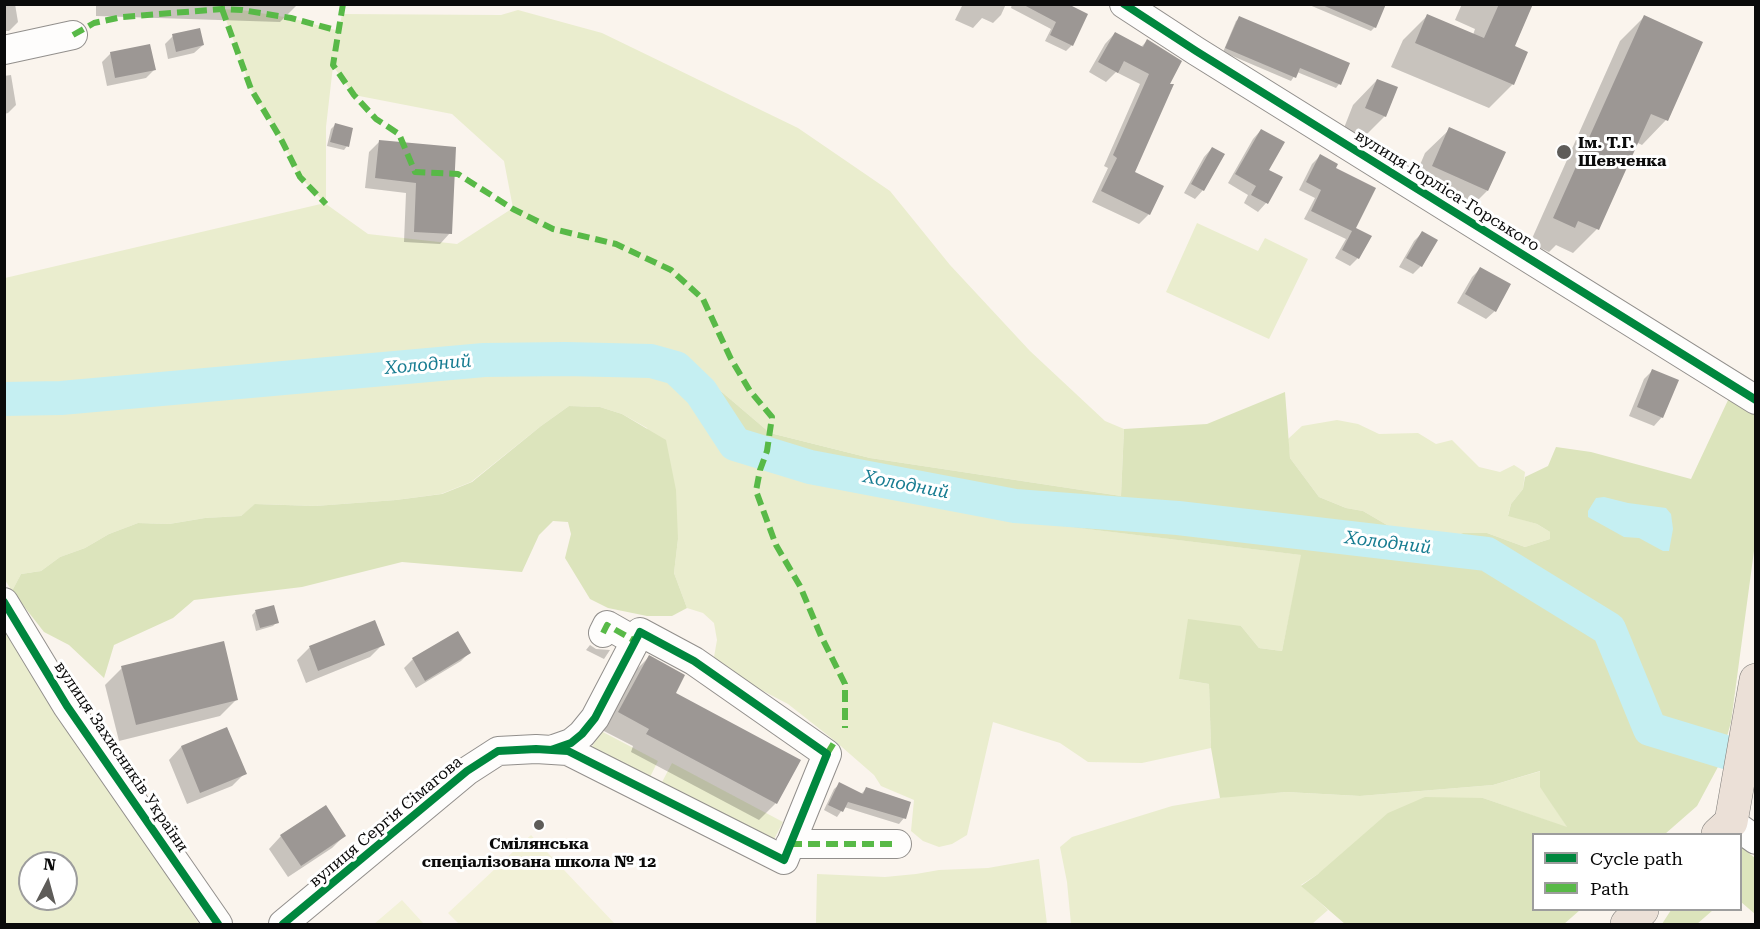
<!DOCTYPE html>
<meta charset="utf-8">
<style>
body{margin:0}
#map{position:relative;width:1760px;height:929px;overflow:hidden;background:#faf4ed;font-family:"Roboto Serif",serif}
canvas{display:block}
.frame{position:absolute;inset:0;border:6px solid #0a0a0a;pointer-events:none}
.legend{position:absolute;left:1532px;top:833px;width:210px;height:78px;box-sizing:border-box;background:#fff;border:2px solid #9d9d9d;margin:0;padding:8px 10px;list-style:none;font-size:18px;color:#0a0a0a}
.legend li{display:flex;align-items:center;gap:12px;height:30px}
.legend b{width:30px;border:2px solid #9d9d9d}
.north{position:absolute;left:18px;top:851px;width:60px;height:60px;box-sizing:border-box;background:#fff;border:2px solid #9d9d9d;border-radius:50%;rotate:6deg;font-size:16px;font-weight:700;line-height:24px;text-align:center;color:#0a0a0a}
.north::after{content:'';display:block;margin:auto;width:21px;height:27px;background:#5e5c59;clip-path:polygon(50% 0,100% 100%,50% 72%,0 100%)}
</style>
<div id="map">
<canvas width="1760" height="929"></canvas>
<div class="frame"></div>
<ul class="legend">
<li><b style="height:8px;background:#00873e"></b>Cycle path</li>
<li><b style="height:8px;background:#58b947"></b>Path</li>
</ul>
<div class="north">N</div>
</div>
<script>
const c = document.querySelector('canvas').getContext('2d');
c.lineJoin = 'round';
function fill(path, color) { c.fillStyle = color; c.fill(path, 'evenodd'); }
const shape = rows => new Path2D(rows.map(r => 'M' + r).join(''));
function trace(path, color, width, dash) { c.strokeStyle = color; c.lineWidth = width; c.lineCap = dash ? 'butt' : 'round'; c.setLineDash(dash || []); c.stroke(path); }
function label(font, color, halo, rows, align = 'center') {
  c.font = font + ' "Roboto Serif",serif'; c.lineWidth = 6; c.setLineDash([]); c.textBaseline = 'middle'; c.strokeStyle = halo; c.fillStyle = color; for (const [text, x, y, turn = 0] of rows) {
    c.save(); c.translate(x, y); c.rotate((+turn || 0) * Math.PI / 180); c.textAlign = isNaN(turn) ? turn : align; if (halo) c.strokeText(text, 0, 0); c.fillText(text, 0, 0); c.restore();
  }
}
fill(shape([
 [222,9,242,10,291,18,339,31,342,14,501,15,518,10,602,33,798,128,890,191,950,265,1030,351,1105,421,1124,429,1121,496,870,458,770,433,723,393,664,349,651,361,676,368,758,450,810,467,1015,506,1042,508,1039,523,1302,555,1282,651,1259,648,1241,626,1179,679,1209,684,1211,748,1142,763,1088,762,1060,743,993,722,967,835,952,844,939,847,923,841,911,831,914,800,881,786,874,775,835,741,788,704,723,670,714,657,717,640,714,623,703,613,687,608,674,573,678,539,647,428,622,414,600,407,569,406,541,426,471,482,441,494,396,500,315,506,256,504,241,516,205,518,169,524,138,523,109,534,85,548,60,557,41,571,21,574,12,591,5,580,5,278,325,203,300,177,281,139,251,89],
 [333,66,354,95,452,114,504,161,513,208,457,244,368,234,326,204,326,127],
 [1197,223,1258,251,1265,238,1308,259,1269,339,1166,292],
 [1337,420,1358,424,1379,434,1418,433,1436,444,1452,440,1479,467,1500,472,1514,465,1525,472,1523,489,1511,504,1508,515,1537,524,1550,532,1550,539,1525,547,1487,533,1463,533,1451,537,1422,536,1387,525,1363,511,1346,508,1319,497,1290,458,1288,439,1302,426],
 [5,624,199,924,5,924],
 [30,863,66,863,66,899,30,899],
 [601,731,658,761,647,783,589,752],
 [672,763,783,822,771,845,660,786],
 [1541,771,1541,787,1568,828,1483,798,1318,874,1301,885,1328,910,1312,924,1071,924,1067,882,1060,847,1072,837,1172,806,1232,796,1286,792,1360,796,1493,785],
 [1039,859,1047,924,816,924,817,874,885,877,916,874,939,870,988,868]
]), '#eaedce');
fill(shape([
 [664,349,723,393,770,433,870,458,1121,496,1124,429,1207,424,1285,392,1290,458,1319,497,1346,508,1363,511,1387,525,1422,536,1451,537,1463,533,1487,533,1525,547,1550,539,1550,532,1537,524,1508,516,1511,504,1523,489,1525,477,1548,466,1556,447,1591,452,1691,479,1729,398,1755,414,1756,536,1731,722,1719,765,1697,806,1665,834,1534,834,1534,910,1580,910,1564,924,1345,924,1301,886,1318,874,1388,813,1425,797,1483,798,1567,827,1540,787,1540,771,1493,785,1360,796,1286,792,1220,798,1211,748,1209,684,1179,679,1188,619,1241,626,1259,648,1282,651,1301,555,1038,523,1041,508,1015,506,810,467,735,444,701,392,676,368,651,361,565,359],
 [569,406,600,407,622,414,666,440,676,490,678,539,674,573,687,608,672,616,647,616,608,608,590,599,565,558,571,534,568,522,553,521,539,535,522,572,402,562,302,587,194,600,173,618,114,645,104,678,69,645,44,632,12,591,21,574,41,571,60,557,85,548,109,534,138,523,169,524,205,518,241,516,255,504,315,506,396,500,442,494,472,482,541,426],
 [1740,846,1755,858,1755,914,1741,902],
 [1671,910,1713,910,1697,924,1662,924]
]), '#dce4bc');
fill(shape([
 [531,835,615,924,459,924,448,913],
 [402,900,424,924,374,924]
]), '#f2f1d7');
fill(shape([
 [1604,497,1628,503,1666,508,1671,514,1673,529,1669,551,1663,551,1639,538,1624,537,1588,517,1588,511,1596,498]
]), '#c5eff2');
fill(shape([
 [4,4,15,4,18,22,9,31,4,31],
 [96,4,298,4,280,22,96,16],
 [963,4,1006,4,1001,15,993,23,982,18,973,28,955,20],
 [1012,4,1064,4,1072,45,1066,51,1045,41,1051,29,1011,8],
 [1307,4,1384,4,1375,27,1371,31],
 [1462,4,1531,4,1513,47,1513,84,1489,108,1391,67,1403,40,1427,16,1473,35,1475,29,1455,20],
 [1644,17,1701,42,1666,120,1642,145,1636,142,1597,229,1573,253,1556,245,1549,252,1530,243,1620,41],
 [1240,18,1339,84,1336,88,1297,72,1291,81,1223,52,1236,21],
 [1115,33,1141,47,1147,41,1167,86,1133,173,1149,214,1139,224,1092,202,1108,168,1104,166,1140,84,1116,72,1106,82,1089,72,1105,44],
 [173,36,203,45,194,53,168,59,165,44],
 [111,53,154,70,146,78,107,86,102,62],
 [11,75,16,105,8,113,4,114,4,76],
 [1377,80,1385,116,1361,140,1342,133,1353,105],
 [335,125,347,146,344,150,327,146,331,129],
 [1450,129,1487,191,1463,215,1409,191,1425,153],
 [1261,130,1267,170,1281,178,1266,203,1258,212,1244,203,1248,195,1228,183,1253,139],
 [380,141,455,149,450,233,440,244,404,242,406,193,365,188,369,152],
 [1212,148,1203,190,1195,199,1184,193,1204,157],
 [1320,156,1354,228,1358,258,1350,266,1335,258,1346,239,1304,219,1315,198,1299,190,1312,164],
 [1422,233,1421,266,1413,274,1399,267,1414,241],
 [1480,269,1495,311,1486,319,1457,303,1472,277],
 [1652,371,1662,417,1654,426,1629,416,1644,379],
 [273,607,277,622,273,626,256,631,252,615,255,612],
 [374,622,383,644,370,657,306,683,297,660,309,648],
 [457,633,469,653,461,661,416,688,404,668,413,659],
 [590,645,596,649,610,650,604,659,586,650],
 [649,657,674,694,776,803,759,820,631,752,633,746,602,730,632,674],
 [122,668,237,699,220,716,119,741,105,685],
 [226,729,245,773,232,786,187,804,169,760,181,747],
 [840,784,861,794,866,789,904,818,899,824,844,807,837,817,824,810,834,789],
 [345,835,332,848,288,877,269,849,281,836]
]), '#0003');
trace(shape([
 [4,399,61,398,484,360,565,359,651,361,676,368,701,392,735,444,810,467,1015,506,1178,518,1487,554,1609,629,1650,729,1732,754,1756,759]
]), '#c5eff2', 34);
fill(shape([
 [1022,4,1068,4,1088,14,1073,46,1050,35,1056,22],
 [1320,4,1386,4,1376,28],
 [1499,4,1533,4,1515,46,1528,52,1514,85,1415,43,1427,14,1484,38],
 [1644,15,1703,42,1668,121,1651,114,1599,230,1578,221,1575,228,1553,218],
 [1239,16,1350,63,1341,85,1300,68,1296,78,1225,48],
 [200,28,204,45,176,52,172,34],
 [1115,32,1143,47,1147,39,1182,61,1170,84,1174,84,1135,172,1164,186,1150,215,1101,191,1117,158,1113,155,1149,74,1124,61,1118,73,1098,62],
 [150,44,156,70,115,78,110,52],
 [1377,79,1398,87,1386,117,1365,108],
 [335,123,353,128,349,147,330,142],
 [1449,127,1506,152,1488,191,1432,166],
 [1261,129,1285,142,1269,170,1283,177,1268,204,1251,195,1256,186,1235,174],
 [379,140,456,147,452,234,414,232,416,183,375,178],
 [1212,147,1225,154,1204,191,1191,184],
 [1320,154,1338,164,1336,168,1376,188,1356,228,1372,236,1359,259,1342,250,1352,231,1311,211,1321,190,1306,182],
 [1422,231,1438,240,1422,267,1406,258],
 [1480,267,1511,284,1496,312,1465,294],
 [1652,369,1679,380,1663,418,1637,407],
 [274,605,279,623,260,628,255,610],
 [375,620,385,645,318,671,309,646],
 [458,631,471,653,425,681,412,658],
 [224,641,238,700,136,725,121,666],
 [649,655,685,675,676,693,801,760,777,804,646,734,649,729,618,712],
 [227,727,247,774,200,793,181,746],
 [839,782,863,794,866,787,911,802,906,819,848,802,843,812,828,805],
 [326,805,346,836,301,866,280,835]
]), '#9c9794');
const minor = shape([
 [1124,4,1196,51,1756,400],
 [4,50,73,35],
 [4,602,67,706,218,924],
 [603,633,607,625,635,641],
 [1731,822,1756,840],
 [790,844,897,844],
 [283,924,467,771,498,751,536,749,568,751,784,860,827,754,694,661,640,632,595,718,582,734,571,743,551,750]
]);
const major = shape([
 [1718,834,1731,822,1756,680],
 [1627,924,1642,910]
]);
trace(minor, '#928f8c', 30);
trace(major, '#7f7d7a', 34);
trace(minor, '#fefdfc', 28);
trace(major, '#ebe0d7', 33);
trace(shape([
 [343,4,333,65,354,95,376,119,399,134,415,172,458,174,513,209,553,229,616,244,671,270,703,299,731,359,750,391,772,417,767,451,760,470,756,491,776,545,800,586,821,636,845,684,845,728],
 [222,9,251,89,281,139,300,177,326,204],
 [73,35,94,23,122,17,222,9,242,10,291,18,339,31],
 [603,633,607,625,635,641],
 [827,754,835,741],
 [790,844,897,844]
]), '#58b947', 6, [12, 6]);
trace(shape([
 [1124,4,1196,51,1756,400],
 [4,602,67,706,218,924],
 [283,924,467,771,498,751,536,749,568,751,784,860,827,754,694,661,640,632,595,718,582,734,571,743,551,750]
]), '#00873e', 8);
for (const [x, y, r, color] of [
 [1564,152,8,"#5e5c59"],
 [539,825,6,"#5e5c59"]
]) { const dot = new Path2D(); dot.arc(x, y, r, 0, 2 * Math.PI); c.fillStyle = color; c.fill(dot); trace(dot, '#fff', 2); }
label('bold 16px', '#0a0a0a', '#fff', [
 ["Ім. Т.Г.",1578,143],
 ["Шевченка",1578,161],
 ["Смілянська",539,844,"center"],
 ["спеціалізована школа № 12",539,862,"center"]
], 'left');
label('16px', '#0a0a0a', '#fff', [
 ["вулиця Горліса-Горського",1447,191,32],
 ["вулиця Захисників України",121,757,56],
 ["вулиця Сергія Сімагова",386,822,-40]
]);
label('italic 18px', '#177c91', '#fff', [
 ["Холодний",428,365,-5],
 ["Холодний",906,485,11],
 ["Холодний",1388,543,7]
]);
</script>
